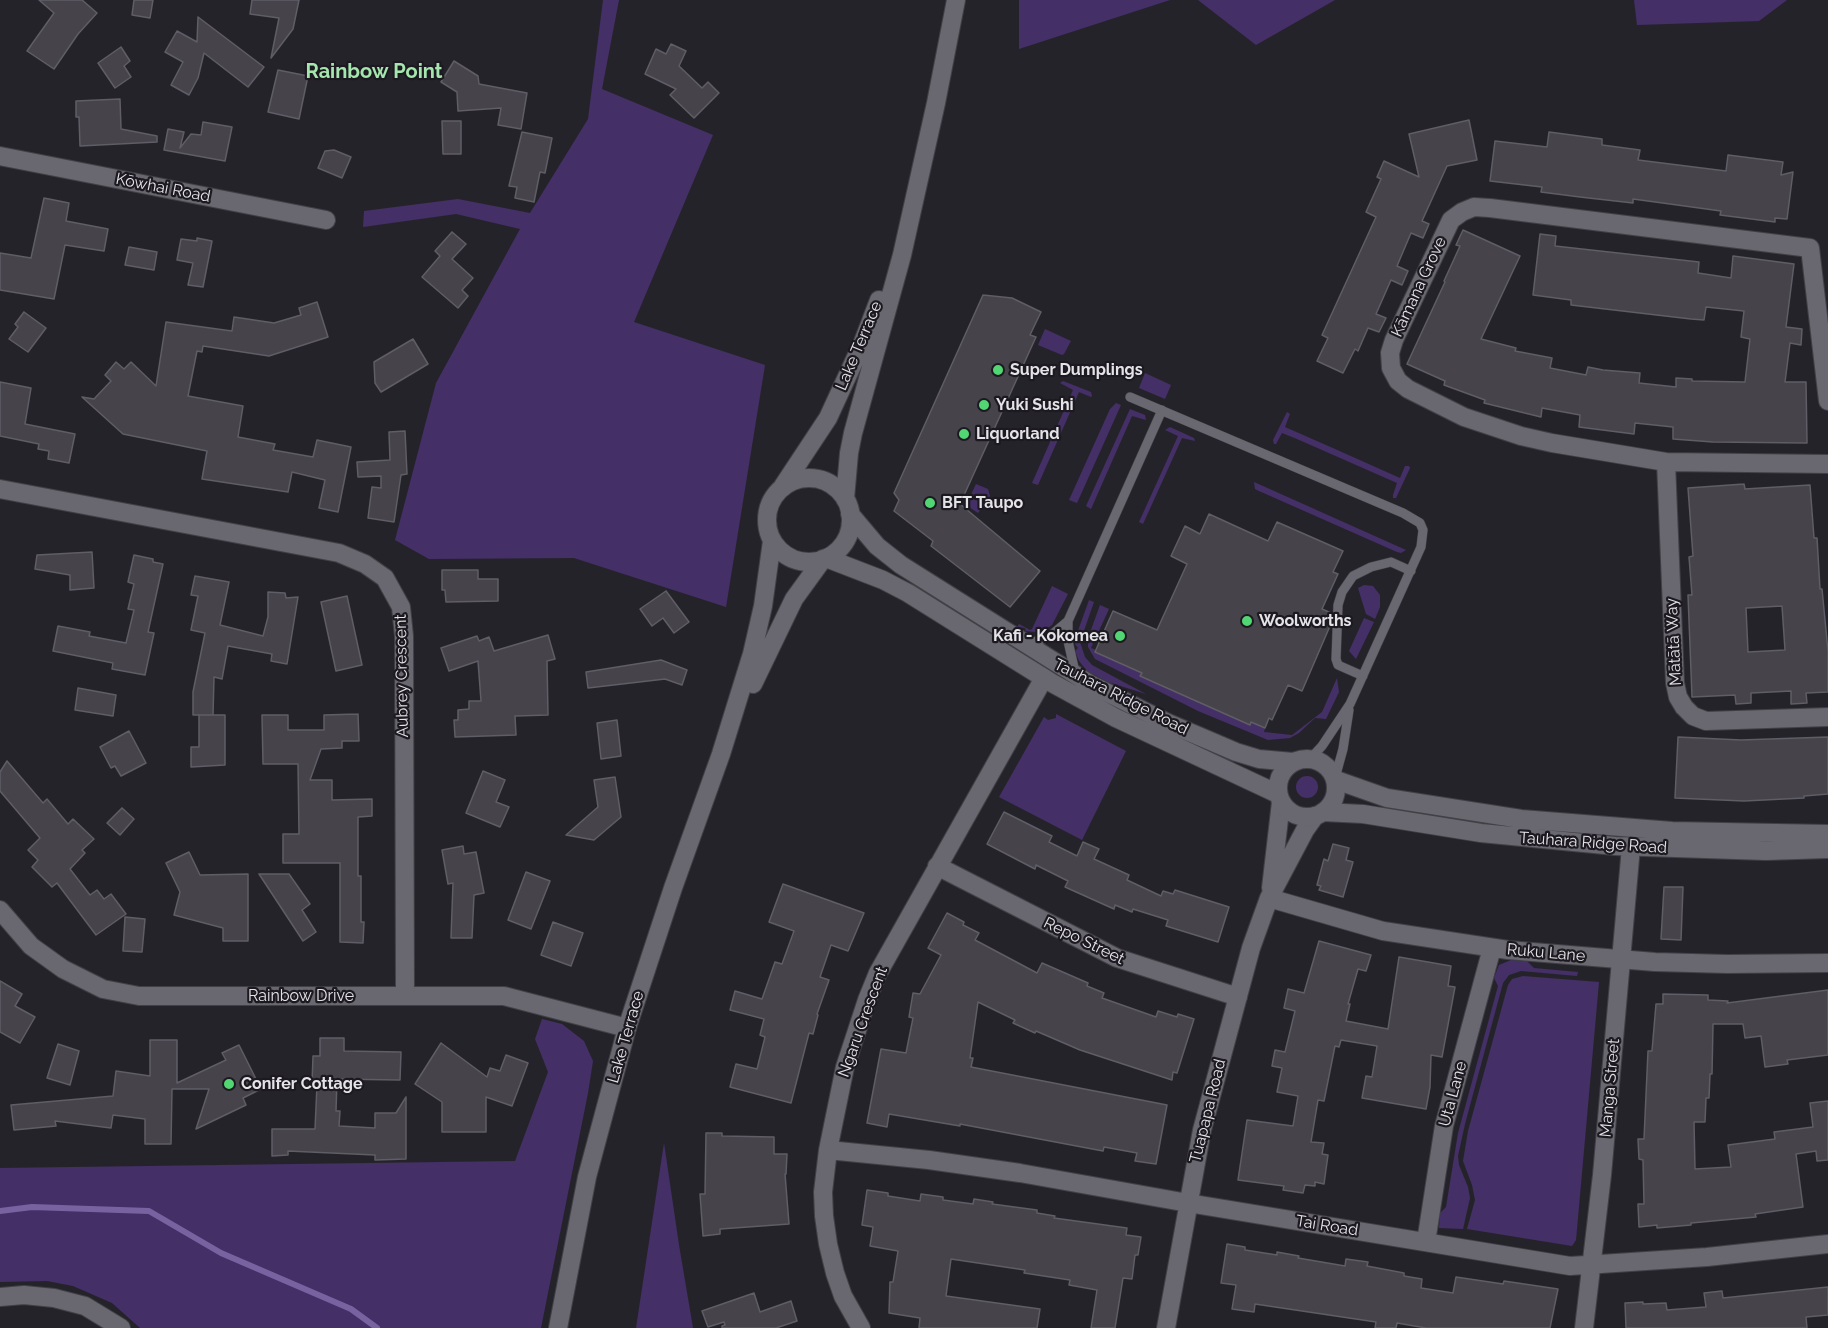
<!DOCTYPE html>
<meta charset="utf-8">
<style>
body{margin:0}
canvas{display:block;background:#25232a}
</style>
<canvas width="1828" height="1328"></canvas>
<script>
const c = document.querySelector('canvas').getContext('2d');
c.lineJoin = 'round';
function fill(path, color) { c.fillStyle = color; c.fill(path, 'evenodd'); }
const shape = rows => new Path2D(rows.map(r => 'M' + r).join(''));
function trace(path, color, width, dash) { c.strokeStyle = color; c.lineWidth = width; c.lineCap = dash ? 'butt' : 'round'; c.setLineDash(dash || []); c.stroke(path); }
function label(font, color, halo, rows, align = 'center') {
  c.font = font + ' Raleway,sans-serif'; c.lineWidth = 4.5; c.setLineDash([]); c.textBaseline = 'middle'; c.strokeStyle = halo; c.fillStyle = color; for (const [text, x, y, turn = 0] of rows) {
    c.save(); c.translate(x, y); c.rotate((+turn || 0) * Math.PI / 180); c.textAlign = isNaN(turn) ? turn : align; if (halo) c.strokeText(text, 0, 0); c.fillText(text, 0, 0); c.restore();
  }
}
fill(shape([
 [603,0,619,0,602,89,713,135,634,322,765,365,726,607,574,558,429,559,395,540,436,383,520,229,456,214,363,227,364,211,458,199,530,213,588,119],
 [1019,0,1170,0,1019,49],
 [1198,0,1335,0,1256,45],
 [1634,0,1787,0,1759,21,1637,25],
 [1045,329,1071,341,1064,354,1062,355,1038,345],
 [1145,373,1171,385,1165,399,1139,388],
 [1063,381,1091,392,1092,396,1091,397,1079,392,1038,485,1032,483,1073,390,1060,383],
 [1116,403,1121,405,1077,503,1069,500,1110,409],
 [1130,409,1145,415,1146,420,1132,416,1091,509,1086,506],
 [1287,412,1290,414,1285,427,1335,449,1400,478,1405,466,1409,466,1410,468,1396,498,1393,498,1393,495,1397,483,1297,439,1282,433,1276,444,1274,444,1273,440],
 [1170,427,1194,438,1195,441,1182,438,1143,524,1139,522,1178,436,1165,430],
 [1254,482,1406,550,1401,553,1397,552,1259,491,1255,489],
 [976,484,988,489,990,496,978,513,966,505],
 [1364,585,1373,586,1380,595,1380,607,1375,619,1366,614,1358,588],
 [1052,586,1068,594,1052,625,1046,629,1035,632,1026,631,1025,628,1017,627,1019,624,1030,630,1032,629],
 [1089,600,1094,602,1080,642,1085,657,1092,665,1146,694,1108,682,1087,671,1079,661,1075,651,1078,648,1075,644,1075,639],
 [1100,605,1109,609,1091,648,1096,650,1095,652,1133,669,1135,668,1142,671,1141,676,1250,725,1251,722,1265,728,1264,732,1292,735,1322,712,1337,678,1339,692,1326,719,1315,718,1299,733,1290,738,1268,740,1198,711,1095,659,1088,647,1088,638],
 [1364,618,1374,622,1356,659,1349,651],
 [1056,714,1126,751,1082,840,999,797,1044,717,1048,720,1056,718],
 '1296 787a11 11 0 1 1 22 0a11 11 0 1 1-22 0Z',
 [1511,960,1527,961,1534,968,1578,972,1577,976,1521,971,1509,975,1503,983,1465,1124,1458,1156,1459,1165,1468,1187,1470,1198,1463,1229,1439,1228,1440,1213,1446,1207,1458,1133,1498,986,1494,978,1499,965],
 [1523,976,1599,982,1576,1240,1572,1246,1467,1229,1475,1200,1472,1185,1463,1161,1468,1131,1508,985,1512,979],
 [542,1019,562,1024,584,1041,593,1061,588,1093,541,1328,140,1328,112,1303,73,1286,47,1281,0,1282,0,1168,515,1161,548,1072,535,1039],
 [664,1143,679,1245,693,1328,636,1328]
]), '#442f67');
trace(shape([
 [0,1211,32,1207,149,1211,221,1253,351,1309,377,1328]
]), '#7863a0', 6);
const building = shape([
 [39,0,82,0,97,13,78,34,54,69,27,51,54,13,39,0],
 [134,0,153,0,150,18,132,15,134,0],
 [252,0,299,0,293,29,271,58,279,18,250,14,252,0],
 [198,17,264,67,248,87,204,53,198,78,189,95,171,85,183,62,165,52,177,31,197,42,198,17],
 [671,44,686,51,679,66,702,88,708,82,719,93,694,118,670,95,676,89,645,74,656,49,666,54,671,44],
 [121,47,130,61,124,66,131,77,115,88,98,63,121,47],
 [454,61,478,76,479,84,527,93,521,129,498,125,501,108,458,111,457,92,441,82,454,61],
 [278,70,308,76,299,119,268,112,278,70],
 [120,99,121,129,157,136,157,142,80,146,79,117,76,117,76,101,120,99],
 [1469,120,1477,160,1447,166,1422,221,1429,224,1423,238,1411,233,1397,266,1408,271,1402,285,1391,280,1376,314,1386,318,1379,332,1368,328,1358,351,1355,349,1343,373,1317,361,1328,338,1322,335,1376,217,1366,212,1381,179,1377,177,1384,161,1419,177,1409,134,1469,120],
 [442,121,461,121,461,154,443,154,442,121],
 [203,122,232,127,225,161,164,150,168,129,184,132,180,148,191,134,201,135,203,122],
 [522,132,552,138,545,173,540,172,534,202,515,198,517,187,509,186,522,132],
 [1549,132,1602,139,1602,145,1640,150,1638,160,1726,171,1728,155,1783,162,1781,175,1793,172,1787,219,1775,218,1775,222,1720,215,1721,211,1670,204,1633,199,1633,203,1580,197,1541,192,1542,187,1490,181,1495,141,1547,147,1549,132],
 [334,150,351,157,342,178,318,168,325,151,334,150],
 [44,198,69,203,66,221,108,229,104,251,65,245,54,299,0,290,0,253,31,258,44,198],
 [1463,230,1520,256,1481,339,1516,348,1515,351,1552,358,1550,368,1586,375,1588,367,1603,370,1640,373,1639,383,1676,387,1676,378,1692,379,1692,381,1745,382,1750,339,1741,337,1744,311,1706,307,1704,320,1691,319,1571,305,1571,300,1533,295,1540,234,1556,236,1555,246,1699,262,1698,273,1731,278,1733,256,1794,264,1786,327,1802,329,1801,345,1790,343,1785,382,1806,382,1807,443,1713,442,1673,439,1673,427,1635,423,1634,434,1579,427,1580,415,1542,408,1541,417,1484,403,1485,400,1444,385,1445,381,1407,364,1445,282,1444,281,1460,246,1456,245,1463,230],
 [452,232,466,244,452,259,473,278,462,290,468,296,458,308,422,277,440,256,435,251,452,232],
 [197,238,212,241,203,287,188,285,193,263,177,260,181,239,197,241,197,238],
 [129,247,157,252,154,270,125,265,129,247],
 [983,295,1012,298,1041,312,1030,335,1036,337,960,504,1040,571,1010,607,931,546,933,541,894,511,899,500,894,493,983,295],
 [317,302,328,337,269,356,203,346,202,352,197,351,188,396,243,406,238,437,275,444,273,450,313,457,317,440,351,447,338,512,319,508,325,480,292,472,288,492,202,479,207,451,123,434,82,397,94,399,111,381,105,375,116,362,124,369,131,362,156,386,166,322,232,331,234,317,274,323,301,315,299,308,317,302],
 [24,312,46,328,28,352,9,339,18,327,15,324,24,312],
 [413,339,428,364,381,392,375,383,374,362,413,339],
 [0,382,31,388,25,424,75,434,69,463,48,459,49,451,38,449,39,444,0,436,0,382],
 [405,431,407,474,401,475,394,522,368,518,372,487,381,488,381,476,358,477,357,462,390,460,389,432,405,431],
 [1744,484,1745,489,1810,485,1814,538,1817,538,1820,589,1822,589,1828,651,1828,692,1806,693,1807,703,1791,704,1791,691,1751,693,1751,703,1736,704,1735,695,1692,697,1688,595,1692,595,1689,557,1693,556,1688,488,1744,484],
 [1782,606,1785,650,1748,652,1746,608,1782,606],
 [1209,514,1268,541,1277,522,1343,551,1333,572,1338,574,1322,609,1331,613,1330,626,1302,691,1288,685,1272,720,1269,718,1265,728,1251,722,1250,725,1140,676,1142,673,1095,652,1113,611,1157,630,1187,564,1171,556,1185,526,1200,534,1209,514],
 [92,552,94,588,70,590,70,575,35,569,37,555,92,552],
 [134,555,153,559,153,562,163,564,148,632,154,633,145,675,112,669,113,663,53,651,58,626,90,632,89,636,126,643,134,610,128,609,134,584,128,582,134,555],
 [442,570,478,570,478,579,498,579,498,601,446,602,445,590,442,590,442,570],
 [195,576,229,582,220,625,263,636,268,617,268,592,285,593,286,598,298,597,287,664,271,661,272,654,228,646,222,679,214,677,213,715,193,715,193,692,205,633,191,630,198,596,191,595,195,576],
 [666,591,689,622,674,633,663,618,652,626,640,609,666,591],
 [347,596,362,665,336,671,321,602,347,596],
 [548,635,555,659,547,661,548,715,515,716,516,735,455,737,454,720,458,720,458,710,469,709,469,701,481,701,478,661,449,671,441,648,477,636,479,641,489,637,494,651,548,635],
 [661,660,687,670,682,685,665,679,588,688,586,672,661,660],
 [78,688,116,695,113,716,75,710,78,688],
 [358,714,359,741,342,741,342,748,321,749,310,780,332,780,332,800,372,799,372,816,358,817,358,876,361,876,361,922,364,922,363,943,340,942,340,863,283,863,283,834,299,834,298,764,263,764,262,715,288,715,288,730,324,730,324,715,358,714],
 [199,715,225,715,225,765,191,767,191,747,199,747,199,715],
 [617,720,621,756,601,759,597,723,617,720],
 [129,731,146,763,121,776,115,766,111,768,100,747,129,731],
 [1678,737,1741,740,1828,737,1828,794,1804,796,1804,798,1744,801,1675,798,1678,737],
 [7,761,43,803,47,799,68,824,73,819,94,839,82,850,85,853,70,869,90,895,97,890,104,899,111,894,126,914,96,935,57,883,52,887,32,867,38,860,28,850,40,838,0,791,0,772,7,761],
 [483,771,505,780,496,802,509,807,500,827,466,813,483,771],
 [615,777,621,817,594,840,566,835,598,807,594,780,615,777],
 [122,808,134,819,120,835,107,823,122,808],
 [1004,812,1052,836,1049,842,1077,856,1083,842,1099,849,1094,859,1129,875,1127,880,1161,896,1163,891,1173,894,1175,890,1229,907,1218,942,1166,926,1168,920,1133,909,1132,912,1115,905,1114,909,1065,887,1068,881,1036,865,1035,869,987,844,1004,812],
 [1333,844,1349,848,1346,860,1353,862,1343,897,1319,890,1321,886,1317,885,1324,859,1328,861,1333,844],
 [463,846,464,854,476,852,484,893,474,895,472,938,451,938,453,883,448,884,442,850,463,846],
 [189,852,200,875,248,874,248,941,223,941,223,928,174,915,180,892,166,863,189,852],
 [526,872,550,881,531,929,508,920,526,872],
 [259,874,289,874,310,904,302,910,316,932,303,941,259,874],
 [783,884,864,913,848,951,831,945,820,977,829,980,817,1014,818,1015,813,1034,809,1033,791,1103,730,1087,736,1064,757,1069,765,1037,760,1035,764,1019,730,1010,735,991,762,999,775,962,782,964,794,931,769,922,783,884],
 [1664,887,1683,887,1681,940,1661,939,1664,887],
 [947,913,964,922,963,925,979,933,975,940,1037,973,1042,963,1088,983,1087,986,1104,993,1102,998,1156,1017,1158,1011,1177,1017,1178,1014,1194,1019,1177,1073,1173,1072,1172,1080,1080,1050,1036,1031,1035,1033,1013,1023,1015,1020,978,1002,970,1058,973,1058,971,1067,1167,1105,1156,1164,1135,1161,1137,1153,1104,1147,1103,1151,960,1124,960,1126,889,1114,887,1127,867,1123,881,1049,906,1053,913,1018,909,1017,913,993,920,994,941,955,928,948,947,913],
 [125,917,145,919,142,952,123,951,125,917],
 [553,922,583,933,571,966,541,955,553,922],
 [1319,941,1371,955,1366,971,1358,969,1348,1004,1350,1004,1346,1021,1388,1029,1399,957,1451,966,1448,986,1455,987,1442,1057,1431,1055,1430,1087,1426,1109,1362,1098,1366,1076,1372,1077,1377,1046,1341,1040,1339,1047,1335,1046,1324,1101,1318,1100,1311,1142,1324,1143,1322,1154,1328,1155,1324,1184,1315,1182,1315,1186,1305,1185,1303,1193,1283,1190,1284,1186,1238,1180,1247,1120,1293,1126,1298,1096,1277,1092,1282,1068,1272,1066,1275,1050,1285,1052,1295,1011,1284,1008,1288,989,1304,993,1319,941],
 [0,981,22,994,15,1006,35,1017,20,1043,0,1032,0,981],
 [1828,990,1828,1055,1787,1060,1788,1064,1765,1067,1761,1036,1745,1038,1743,1024,1713,1024,1712,1074,1710,1074,1709,1098,1706,1098,1705,1122,1694,1122,1695,1169,1731,1167,1728,1145,1775,1139,1774,1132,1813,1127,1810,1103,1828,1101,1828,1160,1817,1161,1816,1151,1796,1154,1803,1207,1755,1214,1756,1217,1691,1223,1691,1225,1657,1228,1657,1225,1639,1227,1638,1204,1644,1204,1643,1160,1639,1159,1638,1139,1644,1139,1648,1051,1652,1051,1656,1004,1663,1004,1663,994,1708,995,1708,1000,1728,1001,1727,1003,1828,990],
 [320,1038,344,1038,344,1051,401,1052,400,1080,337,1079,336,1111,340,1111,339,1126,375,1128,375,1113,396,1113,406,1097,406,1159,375,1160,375,1155,288,1151,288,1155,272,1156,272,1129,315,1129,317,1085,312,1084,313,1056,320,1056,320,1038],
 [150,1040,177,1040,177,1083,226,1060,222,1053,239,1045,261,1089,243,1098,246,1105,196,1129,209,1089,172,1089,171,1144,145,1144,145,1119,113,1115,111,1128,55,1121,56,1126,14,1130,11,1105,113,1096,116,1071,150,1076,150,1040],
 [441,1043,487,1077,490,1068,500,1071,506,1055,528,1063,512,1106,486,1097,486,1132,442,1132,442,1102,415,1084,441,1043],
 [58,1044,79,1051,70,1085,47,1078,58,1044],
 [706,1133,722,1133,722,1136,774,1137,774,1154,787,1154,786,1174,785,1174,789,1224,720,1229,720,1234,703,1236,700,1194,705,1194,706,1133],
 [867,1190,888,1193,888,1196,920,1201,921,1194,943,1197,943,1200,973,1204,974,1199,993,1202,992,1204,1037,1210,1037,1213,1055,1216,1054,1218,1127,1228,1126,1235,1141,1237,1138,1255,1135,1255,1132,1279,1123,1278,1115,1328,1091,1328,1097,1290,1069,1285,1070,1280,1024,1273,1025,1270,951,1259,946,1296,1040,1309,1037,1328,919,1328,920,1318,889,1313,890,1282,893,1282,898,1251,870,1246,873,1227,862,1225,867,1190],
 [1227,1244,1245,1247,1245,1250,1277,1255,1277,1252,1299,1256,1298,1258,1345,1266,1346,1259,1368,1262,1367,1266,1404,1273,1404,1276,1422,1279,1421,1288,1453,1293,1456,1277,1503,1284,1504,1281,1558,1289,1550,1328,1426,1328,1397,1323,1396,1328,1375,1328,1376,1322,1255,1304,1254,1312,1232,1309,1236,1285,1221,1283,1227,1244],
 [1828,1287,1828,1315,1806,1317,1807,1328,1626,1328,1625,1303,1643,1302,1643,1304,1666,1303,1667,1310,1706,1307,1704,1293,1722,1291,1723,1298,1828,1287],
 [754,1293,760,1312,791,1301,797,1321,776,1328,722,1328,722,1326,725,1325,724,1322,708,1327,702,1311,754,1293]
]);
fill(building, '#46434b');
trace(building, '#5f5d65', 1.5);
const lane = shape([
 [1130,397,1403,513,1420,523,1423,530,1421,547,1350,704,1322,746,1310,759],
 [1068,621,1068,641,1075,672],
 [1027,644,1049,637,1068,621,1162,410],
 [1363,676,1338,665,1336,659,1338,605,1342,592,1353,576,1371,567,1391,562,1411,571],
 [1335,778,1343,749,1349,710]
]);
const street = shape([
 [0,156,326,220],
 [1828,401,1810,248,1490,208,1474,207,1462,212,1451,220,1394,340,1390,353,1391,368,1398,381,1408,389,1464,417,1521,436,1552,443,1666,462,1828,464],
 [1666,462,1675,683,1678,697,1684,707,1693,716,1706,721,1828,717],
 [0,489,339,553,365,564,385,578,401,607,404,636,405,995],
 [937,866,1117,958,1238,997],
 [1271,888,1281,802],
 [1269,898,1383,931,1508,950,1655,962,1727,964,1828,963],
 [0,910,31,946,63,969,103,989,139,996,504,996,627,1028],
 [828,1150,929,1160,1020,1173,1188,1203,1570,1266,1707,1257,1828,1244],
 [1426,1242,1444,1126,1492,948],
 [0,1297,24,1295,54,1298,85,1306,121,1328],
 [861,1328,843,1296,835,1273,828,1244,824,1216,823,1192,828,1150,845,1067,867,1000,878,973,1044,678],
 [1166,1328,1202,1130,1251,948,1269,898,1305,830,1315,816],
 [1584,1328,1602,1175,1631,847]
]);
const secondary = shape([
 '767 520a42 42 0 1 1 84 0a42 42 0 1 1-84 0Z',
 [783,486,828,418,863,342,879,300],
 [845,499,849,453,853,433,902,255,936,103,956,0],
 [850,514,877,546,901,565,1090,684,1168,723,1236,752,1259,759,1293,762],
 [826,558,883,580,908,593,1052,683,1116,718,1278,794],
 [753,684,794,599,823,559],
 '1278 788a29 29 0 1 1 58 0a29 29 0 1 1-58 0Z',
 [1336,780,1387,798,1521,819,1672,831,1828,834],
 [1323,812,1363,814,1481,833,1615,846,1766,851,1828,849],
 [558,1328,587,1177,627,1028,673,888,721,754,752,654,763,606,772,541]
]);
trace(lane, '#414046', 10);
trace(street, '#414046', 20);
trace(secondary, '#414046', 20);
trace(lane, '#69676f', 9);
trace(street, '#69676f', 18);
trace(secondary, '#69676f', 18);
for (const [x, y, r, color] of [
 [998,370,6,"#52d673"],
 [984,405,6,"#52d673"],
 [964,434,6,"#52d673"],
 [930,503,6,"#52d673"],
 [1247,621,6,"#52d673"],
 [1120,636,6,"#52d673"],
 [229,1084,6,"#52d673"]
]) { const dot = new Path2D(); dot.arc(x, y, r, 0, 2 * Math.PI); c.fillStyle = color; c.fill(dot); trace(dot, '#1c1a20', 2); }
label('16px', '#e4e3e8', '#1c1a20', [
 ["Kōwhai Road",163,188,11],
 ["Kāmana Grove",1419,287,-65],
 ["Lake Terrace",859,346,-67],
 ["Mātātā Way",1674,642,-93],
 ["Aubrey Crescent",402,676,-91],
 ["Tauhara Ridge Road",1121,697,27],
 ["Tauhara Ridge Road",1593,843,4],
 ["Repo Street",1084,941,26],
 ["Ruku Lane",1546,953,5],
 ["Rainbow Drive",301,996],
 ["Ngaru Crescent",863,1022,-70],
 ["Lake Terrace",626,1037,-74],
 ["Manga Street",1610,1088,-85],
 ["Uta Lane",1453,1094,-75],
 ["Tuapapa Road",1208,1111,-76],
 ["Tai Road",1327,1226,9]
]);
label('bold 16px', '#e4e3e8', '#1c1a20', [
 ["Super Dumplings",1010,370],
 ["Yuki Sushi",996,405],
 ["Liquorland",976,434],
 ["BFT Taupo",942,503],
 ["Woolworths",1259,621],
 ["Kafi - Kokomea",1108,636,"right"],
 ["Conifer Cottage",241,1084]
], 'left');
label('bold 20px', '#a5e6af', '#1c1a20', [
 ["Rainbow Point",374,72]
]);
</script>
